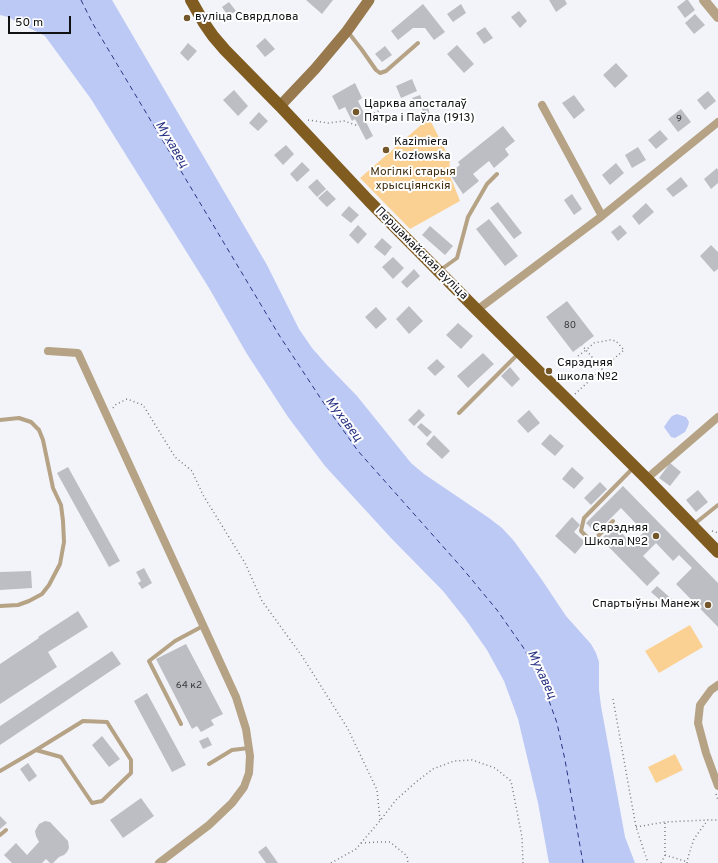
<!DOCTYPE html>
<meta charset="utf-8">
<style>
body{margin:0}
#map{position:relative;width:718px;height:863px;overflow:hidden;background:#f2f4f9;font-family:Overpass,sans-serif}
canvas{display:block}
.scale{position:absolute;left:8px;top:16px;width:63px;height:18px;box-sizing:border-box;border:2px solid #101113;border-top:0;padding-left:5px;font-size:12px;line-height:14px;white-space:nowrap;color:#101113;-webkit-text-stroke:3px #fff;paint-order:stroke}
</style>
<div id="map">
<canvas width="718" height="863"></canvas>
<div class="scale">50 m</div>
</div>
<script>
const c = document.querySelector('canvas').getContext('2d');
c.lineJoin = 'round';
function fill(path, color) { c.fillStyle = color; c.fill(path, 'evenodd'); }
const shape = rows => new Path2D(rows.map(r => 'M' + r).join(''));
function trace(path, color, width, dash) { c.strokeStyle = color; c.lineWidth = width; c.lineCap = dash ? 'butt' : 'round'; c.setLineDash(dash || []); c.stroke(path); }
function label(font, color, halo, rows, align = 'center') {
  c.font = font + ' Overpass,sans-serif'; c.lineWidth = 4; c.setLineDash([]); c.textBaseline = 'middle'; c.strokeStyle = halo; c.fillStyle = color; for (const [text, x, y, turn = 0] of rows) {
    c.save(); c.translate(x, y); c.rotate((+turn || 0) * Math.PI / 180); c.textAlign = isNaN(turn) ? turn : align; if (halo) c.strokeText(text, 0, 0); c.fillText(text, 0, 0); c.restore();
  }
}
fill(shape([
 [429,118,450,159,449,173,460,201,410,229,360,178],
 [690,625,703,647,659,673,645,651],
 [675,754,683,770,656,783,648,767]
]), '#fbd193');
fill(shape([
 [0,0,112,0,267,265,299,329,312,348,327,365,357,396,411,463,424,474,489,518,502,528,514,541,542,580,566,616,591,644,596,653,599,662,599,690,601,706,623,826,625,837,635,863,549,863,538,803,518,719,504,681,487,650,466,620,443,591,391,538,325,466,288,417,247,354,209,288,91,99,45,36,8,17,0,15],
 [677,414,686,417,689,422,688,426,685,432,675,438,671,437,664,427,668,421,672,416]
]), '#bdc9f5');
trace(shape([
 [81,0,93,24,279,335,323,402,358,451,463,569,497,610,523,647,543,684,557,723,565,760,583,863]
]), '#2a3484', 1, [5, 4]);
fill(shape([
 [306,0,333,0,322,14],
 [549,0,565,0,567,4,556,12],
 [686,0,688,0,695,10,685,18,677,7],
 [229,2,236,11,228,16,222,7],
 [423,4,445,32,434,40,425,28,413,28,398,40,391,31],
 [461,4,466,13,453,22,447,14],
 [519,11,527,21,520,28,511,17],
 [695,14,705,25,694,34,685,23],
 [485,27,493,38,484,44,476,33],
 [265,38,275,49,265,57,256,46],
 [188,43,197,51,188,61,180,53],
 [457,45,474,64,464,73,447,54],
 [385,46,392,55,382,62,375,54],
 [616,63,628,76,615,88,603,75],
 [412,79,417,91,401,98,396,86],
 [355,83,362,98,358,101,365,115,363,116,373,136,366,140,355,119,352,121,345,107,339,110,332,96],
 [234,90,248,106,238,116,223,100],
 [708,91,716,101,705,110,697,100],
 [420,95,423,102,415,105,412,98],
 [574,95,585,110,574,119,562,103],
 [427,104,430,115,425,117,421,106],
 [681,109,691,122,678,132,668,119],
 [259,112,268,121,258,131,249,123],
 [503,126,515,141,505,149,509,155,494,168,489,161,473,174,479,181,463,194,449,173,460,165,458,162],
 [660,130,668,139,656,149,648,140],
 [286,145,294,154,283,165,274,155],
 [638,147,646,160,632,168,625,155],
 [302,162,310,170,297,182,290,174],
 [616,163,624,173,610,185,602,175],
 [717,168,718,170,718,183,711,189,704,179],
 [681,177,688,186,673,197,666,189],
 [317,179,326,189,317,197,308,187],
 [327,190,336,199,327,207,318,198],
 [572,194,582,209,574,215,564,200],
 [498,202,522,233,514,239,490,208],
 [646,203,654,212,639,225,632,216],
 [349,206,359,215,351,223,341,215],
 [489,219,518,256,505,266,476,229],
 [358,225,367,234,358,244,349,235],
 [620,225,627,233,618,241,611,232],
 [430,226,453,246,445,255,422,235],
 [382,238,392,247,385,256,374,247],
 [711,245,718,252,718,269,714,272,700,256],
 [393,257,404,268,393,279,382,267],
 [414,269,420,276,407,288,401,282],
 [567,301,594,336,573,352,546,317],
 [409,306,423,321,409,334,396,319],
 [376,307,387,319,376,329,365,317],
 [458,323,473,336,461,349,446,335],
 [483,353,494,364,468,388,457,376],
 [437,359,445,367,435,376,427,368],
 [510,367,520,379,512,387,501,376],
 [419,409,425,415,414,426,408,420],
 [529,410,540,423,528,433,517,421],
 [421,423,432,432,427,437,417,427],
 [550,434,564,446,555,456,541,444],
 [434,435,450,451,442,459,426,444],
 [670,463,681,472,670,486,659,478],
 [68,467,120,561,109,567,57,473],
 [572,467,584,478,574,489,562,479],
 [600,482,607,489,591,505,584,498],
 [623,486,718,583,718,627,676,584,692,568,679,555,673,561,656,543,643,556,660,573,647,586,601,539,615,526,632,544,644,532,621,508,596,533,586,523],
 [698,490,708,502,696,512,686,500],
 [572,517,580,525,574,532,585,542,575,554,555,536],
 [144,568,152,583,142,589,138,583,141,581,136,572],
 [31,571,32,588,0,590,0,572],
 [657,586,675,602,669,608,651,592],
 [78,611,88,627,48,652,57,667,0,704,0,664,39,638,38,637],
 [186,644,223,714,211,720,214,725,201,732,197,726,192,729,156,659],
 [112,651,121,664,0,745,0,726],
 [147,693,186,765,172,772,134,701],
 [102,736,120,759,109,767,92,745],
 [208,737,212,745,203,749,199,741],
 [28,763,37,776,29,782,20,769],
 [141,798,154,816,123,838,110,820],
 [0,816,7,823,0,829],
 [45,821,50,822,68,841,69,848,67,852,64,855,59,857,53,863,50,863,46,859,42,863,12,863,4,855,16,843,27,855,39,842,36,836,35,831,39,824],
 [266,846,278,863,266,863,258,852]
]), '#bdbec3');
trace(shape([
 [367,117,388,106,400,102,407,101],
 [308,120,328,123,344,121,356,125,358,124],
 [365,120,367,117,367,103],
 [578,356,586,350,582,345],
 [575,394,602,369,586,350,594,343,610,340,616,341,624,350,602,369],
 [113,408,115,405,127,399,143,405,175,457,192,471,203,495,245,563,262,601,302,656,348,729,377,790,380,820],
 [712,531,718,533],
 [613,699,636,827,648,863],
 [716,794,718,800],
 [636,827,665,822,708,820],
 [361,843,378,842,390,842,407,856,408,863],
 [665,855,688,862],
 [331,863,356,849,379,822,396,800,416,782,433,769,454,761,472,760,495,768,511,781,522,837,523,863],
 [661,863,665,855,665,822],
 [687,863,688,857,694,839,704,825,708,820,718,820]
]), '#7b7c80', 1.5, [1, 3]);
trace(shape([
 [348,32,362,50,376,70,380,73,386,71,418,43],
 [439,271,457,258,468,217,487,184,497,174],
 [459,413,519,353],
 [0,420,19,418,31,422,39,430,43,440,53,488,61,505,63,521,64,542,60,564,49,585,42,594,29,601,18,605,0,606],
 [613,521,592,542,581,531,584,518,634,467],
 [693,525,718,505],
 [181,724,149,661,175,641,203,626],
 [209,764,232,750,249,748],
 [0,771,36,750,83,721,107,722,131,760,131,773,102,801,92,803,61,757,36,750],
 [0,835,6,830]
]), '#b6a284', 4);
trace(shape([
 [542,105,602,216],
 [477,310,602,216,718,122],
 [48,351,78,353,236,697,246,729,250,756,249,773,244,787,232,803,209,825,159,863],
 [647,479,652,474,718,417],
 [718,685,711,690,700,705,698,723,706,753,718,786]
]), '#b6a284', 8);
trace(shape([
 [704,0,718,17]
]), '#b6a284', 10);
trace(shape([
 [280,106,315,69,347,31,369,0]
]), '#97794d', 11);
trace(shape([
 [191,0,204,23,213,36,225,50,280,106,369,201,477,310,647,479,718,552]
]), '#805c20', 12);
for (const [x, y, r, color] of [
 [187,18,4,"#735629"],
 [356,112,4,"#735629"],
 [386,150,4,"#735629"],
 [549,371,4,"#735629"],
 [656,536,4,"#735629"],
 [708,605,4,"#735629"]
]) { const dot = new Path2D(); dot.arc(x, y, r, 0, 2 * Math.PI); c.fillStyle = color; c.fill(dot); trace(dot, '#fff', 1.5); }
label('10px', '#3b3c3f', null, [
 ["9",679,120],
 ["80",570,326],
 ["64 к2",189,686]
]);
label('12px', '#101113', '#fff', [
 ["вуліца Свярдлова",195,18],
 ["Царква апосталаў",364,105],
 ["Пятра і Паўла (1913)",364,119],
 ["Kazimiera",394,143],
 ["Kozłowska",394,157],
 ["Сярэдняя",557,364],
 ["школа №2",557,378],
 ["Сярэдняя",648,529,"right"],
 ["Школа №2",648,543,"right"],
 ["Спартыўны Манеж",700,605,"right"]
], 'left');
label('12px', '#422f0f', '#fff', [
 ["Могілкі старыя",413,173],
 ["хрысціянскія",413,187]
]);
label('12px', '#101113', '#fff', [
 ["Першамайская вуліца",421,254,45]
]);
label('italic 13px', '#2a3484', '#fff', [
 ["Мухавец",171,145,59],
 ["Мухавец",343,420,53],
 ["Мухавец",541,675,65]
]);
</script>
